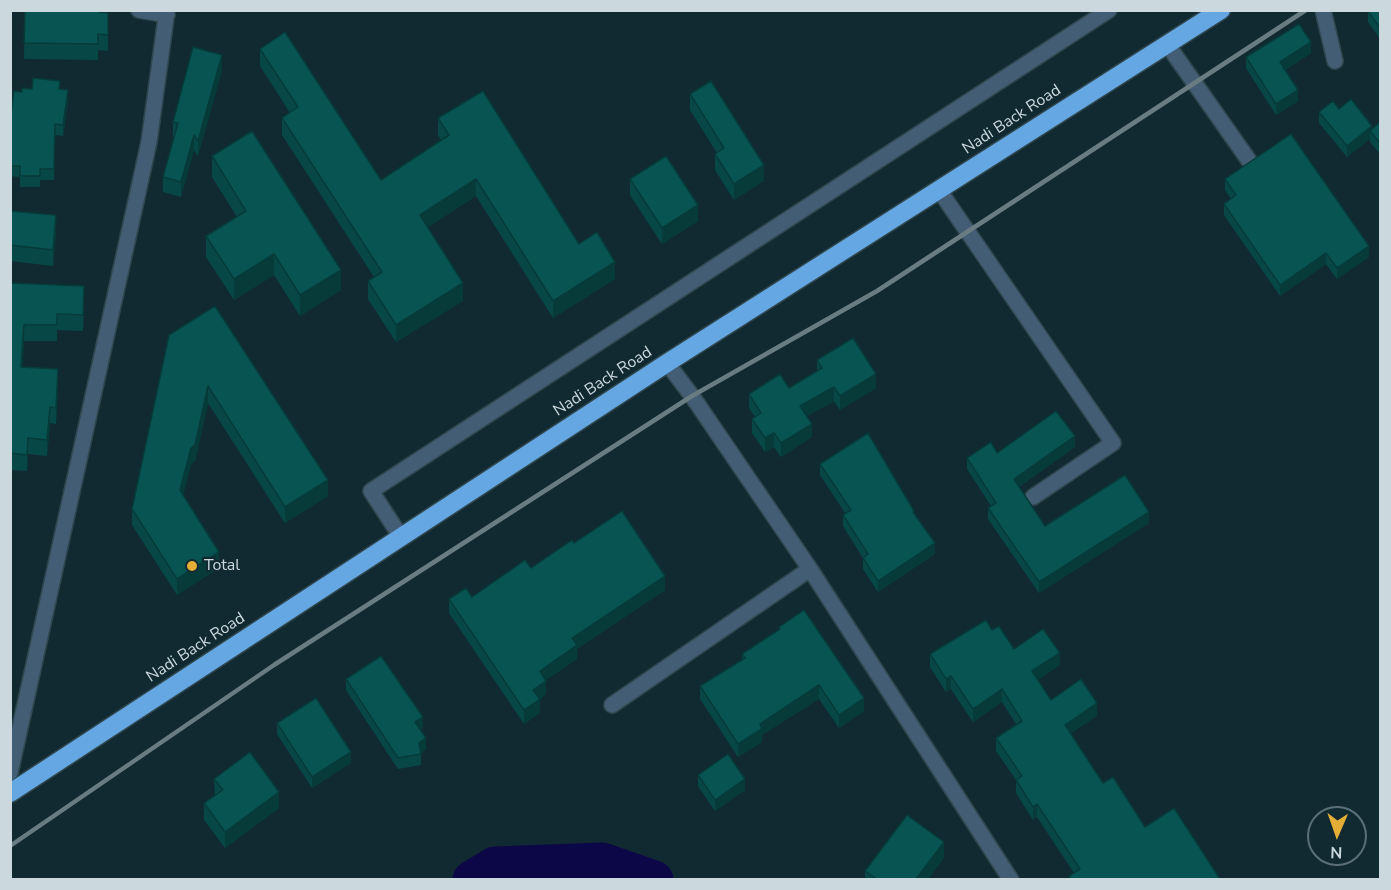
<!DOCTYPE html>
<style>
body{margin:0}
#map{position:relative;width:1391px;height:890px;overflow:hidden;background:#112a31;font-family:"Nunito Sans",sans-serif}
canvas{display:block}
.frame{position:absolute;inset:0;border:12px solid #cbd9de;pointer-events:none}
.north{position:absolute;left:1307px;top:806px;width:60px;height:60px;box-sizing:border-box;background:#112a31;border:2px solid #5b7076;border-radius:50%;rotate:182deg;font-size:16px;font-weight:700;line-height:24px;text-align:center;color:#cbd9de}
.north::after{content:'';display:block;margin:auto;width:21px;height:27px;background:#e4ad35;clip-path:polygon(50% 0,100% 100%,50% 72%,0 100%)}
</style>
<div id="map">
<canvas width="1391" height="890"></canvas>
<div class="frame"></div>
<div class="north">N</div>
</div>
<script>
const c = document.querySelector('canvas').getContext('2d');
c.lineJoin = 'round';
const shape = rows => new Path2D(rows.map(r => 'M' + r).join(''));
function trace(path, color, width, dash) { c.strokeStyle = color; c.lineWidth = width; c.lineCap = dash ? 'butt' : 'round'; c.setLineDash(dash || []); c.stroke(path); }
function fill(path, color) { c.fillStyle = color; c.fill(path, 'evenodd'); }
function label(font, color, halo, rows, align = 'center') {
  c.font = font + ' "Nunito Sans",sans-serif'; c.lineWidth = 4.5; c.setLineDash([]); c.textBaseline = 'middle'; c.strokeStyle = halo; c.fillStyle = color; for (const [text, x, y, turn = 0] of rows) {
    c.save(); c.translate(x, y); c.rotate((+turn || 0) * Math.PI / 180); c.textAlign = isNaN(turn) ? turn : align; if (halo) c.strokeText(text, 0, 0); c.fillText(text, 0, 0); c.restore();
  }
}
trace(shape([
 [472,880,495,866,602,862,654,880]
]), '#0c0747', 39);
const minor = shape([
 [139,10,167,15],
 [1323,10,1335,61],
 [1167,44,1250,162],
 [939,190,1113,443,1033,497],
 [667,363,692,396,810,569,1011,880],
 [401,537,371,491,1109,10],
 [612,705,810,569],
 [10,773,149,142,167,10]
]);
const highway = shape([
 [10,793,667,363,1221,10]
]);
trace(minor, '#2f464d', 18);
trace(highway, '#2f464d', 21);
trace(minor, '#435d74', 15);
trace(highway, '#64a7e2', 18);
trace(shape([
 [10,846,274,665,692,396,877,291,1306,10]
]), '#687c82', 4.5);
fill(shape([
 [25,10,108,13,108,51,98,50,98,60,24,59],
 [1380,10,1380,39,1368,22,1368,11],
 [260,49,381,180,441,140,438,136,438,118,579,244,615,279,553,318,476,196,428,227,463,301,396,342,368,299,368,281,374,277,282,135,282,118,290,113,260,66],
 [1311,53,1285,70,1298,101,1276,115,1246,68,1246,57],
 [222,70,198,156,194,150,181,197,163,192,163,177,174,137,173,137,173,122],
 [32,89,60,89,68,101,63,136,55,135,54,180,40,180,40,187,20,187,20,177,10,176,10,123,22,92],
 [690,94,764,181,734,200,715,170,715,154,717,153,690,110],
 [1339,109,1372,129,1380,122,1380,154,1370,142,1370,139,1347,157,1319,123,1319,112],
 [212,156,341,290,300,316,274,275,234,300,206,257,206,236,237,217,212,177],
 [630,179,698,221,662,244,630,195],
 [1225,179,1369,257,1337,279,1326,264,1280,296,1224,215,1224,204,1231,199,1225,190],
 [10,211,56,231,53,266,10,261],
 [10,283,84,302,83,331,57,330,57,341,24,341,22,368,58,386,56,424,50,423,47,456,28,454,27,471,10,470],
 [169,335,328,496,285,523,208,403,195,461,191,464,183,495,219,568,177,595,132,525,132,509],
 [817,360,876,388,840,410,834,401,807,416,812,437,781,457,774,447,765,452,752,433,752,419,755,417,749,408,749,394,789,388,817,371],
 [1075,447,1019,487,1045,526,1149,523,1039,593,988,519,988,508,991,506,967,469,967,458,997,453],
 [820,464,914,514,935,554,878,592,863,569,863,558,843,526,843,515,845,513,820,475],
 [574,543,665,590,577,649,577,659,546,680,546,694,540,699,540,713,524,724,449,613,449,599,472,597,531,568],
 [779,627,864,711,839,728,819,699,762,735,762,742,738,757,700,699,700,686,742,659,742,654,779,629],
 [992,630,1014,649,1060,665,1038,680,1051,700,1097,716,1071,733,1103,783,1145,827,1220,879,1069,879,1069,876,1074,873,1037,817,1033,820,1016,793,1016,780,996,751,996,738,1016,724,1002,702,973,722,951,689,946,692,930,667,930,654],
 [346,679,423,728,420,729,426,749,421,753,421,765,398,769,346,690],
 [277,723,351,763,312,788,277,734],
 [698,775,745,790,715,811,698,786],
 [214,779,279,808,225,848,204,820,204,803,215,796],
 [944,858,928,879,865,879,865,871]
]), '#074847');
fill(shape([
 [1311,42,1311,53,1280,73,1280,62],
 [222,55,222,70,198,156,198,141],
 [68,90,68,101,63,136,63,125],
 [1298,90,1298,101,1276,115,1276,104],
 [1372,126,1372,134,1370,131,1370,139,1347,157,1347,146],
 [194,135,194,150,181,197,181,182],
 [764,165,764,181,734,200,734,184],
 [476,179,476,196,420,232,420,215],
 [698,205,698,221,662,244,662,228],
 [56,215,56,231,53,266,53,250],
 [1369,246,1369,257,1337,279,1337,268],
 [1326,253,1326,264,1280,296,1280,285],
 [274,254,274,275,234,300,234,279],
 [615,262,615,279,553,318,553,301],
 [341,270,341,290,300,316,300,295],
 [463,283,463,301,396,342,396,325],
 [24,325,24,341,21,384,21,367],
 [58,369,58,386,56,424,56,408],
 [876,374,876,388,840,410,840,396],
 [208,386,208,403,195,461,191,464,180,506,180,490,191,448],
 [834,387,834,401,800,420,800,406],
 [50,407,50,423,47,456,47,440],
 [812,424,812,437,781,457,781,443],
 [774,433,774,447,765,452,765,438],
 [1075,436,1075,447,1014,490,1014,479],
 [28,438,28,454,27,471,27,455],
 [328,480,328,496,285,523,285,507],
 [1149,512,1149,523,1039,593,1039,582],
 [935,543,935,554,878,592,878,581],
 [219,552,219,568,177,595,177,579],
 [665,576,665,590,577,649,577,659,540,684,540,671,572,638],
 [1060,653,1060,665,1032,684,1032,671],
 [951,676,951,689,946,692,946,679],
 [546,681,546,694,533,703,533,690],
 [819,685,819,699,762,735,762,742,738,757,738,744,760,724],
 [1002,689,1002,702,973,722,973,709],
 [864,698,864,711,839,728,839,715],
 [540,699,540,713,524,724,524,710],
 [1097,703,1097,716,1065,737,1065,725],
 [423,717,423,728,415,733,415,722],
 [426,738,426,749,419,754,419,743],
 [351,752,351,763,312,788,312,777],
 [745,779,745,790,715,811,715,800],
 [279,792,279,808,225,848,225,832],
 [1037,804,1037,817,1033,820,1033,807],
 [944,842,944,858,928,879,916,879]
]), '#063b39');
const building = shape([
 [25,10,99,10,99,12,108,13,108,35,98,34,98,44,24,43,25,10],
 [1368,10,1380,10,1380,28,1368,11,1368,10],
 [1299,24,1311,42,1280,62,1298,90,1276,104,1246,57,1299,24],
 [285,32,381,180,449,135,438,118,483,91,579,244,597,232,615,262,553,301,476,179,420,215,463,283,396,325,368,281,382,272,282,118,298,107,260,49,285,32],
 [193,47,222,55,198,141,194,135,181,182,163,177,178,123,173,122,193,47],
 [33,78,60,81,59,89,68,90,63,125,55,124,54,169,40,169,40,176,20,176,20,166,10,166,10,123,14,91,22,92,22,88,32,89,33,78],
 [711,81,764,165,734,184,715,154,724,148,690,94,711,81],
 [1351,99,1372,126,1347,146,1319,112,1333,101,1339,109,1351,99],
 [1380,122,1380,143,1370,131,1380,122],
 [252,131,341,270,300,295,274,254,234,279,206,236,246,211,212,156,252,131],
 [1291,134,1369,246,1337,268,1326,253,1280,285,1224,204,1236,195,1225,179,1291,134],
 [666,156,698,205,662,228,630,179,666,156],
 [10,211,56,215,53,250,10,245,10,211],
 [10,283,84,286,83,315,57,314,57,325,24,325,21,367,58,369,56,408,50,407,47,440,28,438,27,455,10,453,10,283],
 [215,306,328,480,285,507,208,386,195,445,191,448,180,490,219,552,177,579,132,509,169,335,215,306],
 [853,338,876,374,840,396,834,387,800,406,812,424,781,443,774,433,765,438,752,419,761,413,749,394,780,374,789,388,822,368,817,360,853,338],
 [1056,411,1075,436,1014,479,1045,526,1125,475,1149,512,1039,582,988,508,996,503,967,458,991,442,997,453,1056,411],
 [868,433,914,511,913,512,935,543,878,581,863,558,868,554,843,515,851,510,820,464,868,433],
 [622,511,665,576,572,638,577,645,540,671,546,681,533,690,540,699,524,710,449,599,466,588,472,597,525,560,531,568,572,540,574,543,622,511],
 [804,610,864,698,839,715,819,685,760,724,762,729,738,744,700,686,745,658,742,654,780,629,779,627,804,610],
 [986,620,992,630,999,626,1014,649,1043,629,1060,653,1032,671,1051,700,1081,679,1097,703,1065,725,1103,783,1113,777,1145,827,1174,808,1220,879,1071,879,1069,876,1080,869,1037,804,1033,807,1016,780,1022,776,996,738,1022,721,1002,689,973,709,951,676,946,679,930,654,986,620],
 [381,656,423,717,415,722,426,738,419,743,421,754,398,758,346,679,381,656],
 [316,698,351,752,312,777,277,723,316,698],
 [250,752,279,792,225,832,204,803,223,790,214,779,250,752],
 [728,754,745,779,715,800,698,775,728,754],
 [907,815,944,842,916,879,877,879,865,871,907,815]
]);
fill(building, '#085452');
trace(building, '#063b39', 1.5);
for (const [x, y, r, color] of [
 [192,566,6,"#e4ad35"]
]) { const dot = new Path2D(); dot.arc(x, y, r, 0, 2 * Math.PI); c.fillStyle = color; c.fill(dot); trace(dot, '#112a31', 2); }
label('16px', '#cbd9de', '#112a31', [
 ["Nadi Back Road",1012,120,-33],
 ["Nadi Back Road",603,382,-33],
 ["Nadi Back Road",196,648,-33]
]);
label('16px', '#cbd9de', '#112a31', [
 ["Total",204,566]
], 'left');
</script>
